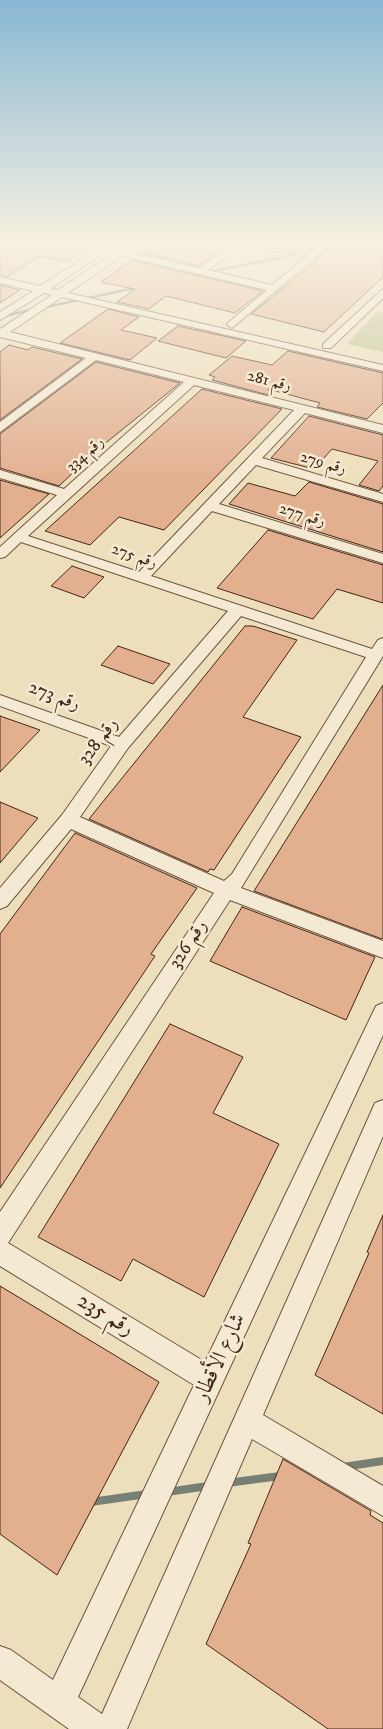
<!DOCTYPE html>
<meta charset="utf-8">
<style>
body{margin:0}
canvas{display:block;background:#eedfbc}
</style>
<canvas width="383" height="1729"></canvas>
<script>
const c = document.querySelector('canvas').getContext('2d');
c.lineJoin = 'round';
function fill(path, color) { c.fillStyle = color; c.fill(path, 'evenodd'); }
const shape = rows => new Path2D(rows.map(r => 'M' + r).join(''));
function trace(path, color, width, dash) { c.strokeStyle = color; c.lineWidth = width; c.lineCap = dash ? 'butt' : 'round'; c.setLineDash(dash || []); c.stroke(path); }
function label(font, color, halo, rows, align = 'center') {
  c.font = font + ' "IM FELL DW Pica",Amiri,serif'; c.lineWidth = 5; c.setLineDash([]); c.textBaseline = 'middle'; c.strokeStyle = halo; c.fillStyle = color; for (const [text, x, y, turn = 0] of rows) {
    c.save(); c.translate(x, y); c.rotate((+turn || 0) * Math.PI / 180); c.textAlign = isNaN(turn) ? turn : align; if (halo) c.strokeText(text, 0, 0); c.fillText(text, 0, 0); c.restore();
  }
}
fill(shape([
 [377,312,383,313,383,352,347,344]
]), '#bcc18e');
trace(shape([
 [189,276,335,247],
 [42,308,139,287],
 [0,317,34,309]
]), '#778074', 2.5);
trace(shape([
 [343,1467,383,1461],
 [227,1483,280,1476],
 [167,1492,208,1486],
 [91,1502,147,1494]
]), '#778074', 8);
const building = shape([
 [15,244,65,244,87,248,67,262,40,256,7,277,0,275,0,255,15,244],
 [157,244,229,244,199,266,142,253,157,244],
 [267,244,318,244,303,257,267,250,267,244],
 [333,244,363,244,383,250,383,277,324,332,251,314,318,260,316,260,333,244],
 [132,260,263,291,235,313,166,296,149,309,117,302,135,289,101,282,132,260],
 [0,285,20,290,0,303,0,285],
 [108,309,139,317,121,330,157,338,130,360,60,343,108,309],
 [178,326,246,341,226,358,158,341,178,326],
 [9,345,28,350,32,347,82,359,0,420,0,352,9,345],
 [288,351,383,373,383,403,367,419,317,407,320,403,268,389,272,396,212,380,215,377,209,375,232,356,272,365,288,351],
 [96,362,180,383,97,450,59,486,0,468,0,434,96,362],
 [202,389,282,409,164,530,119,517,90,545,45,531,202,389],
 [309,416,383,435,383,486,379,491,359,485,378,461,332,449,314,469,271,458,309,416],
 [0,480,49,494,0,538,0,480],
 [309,482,383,504,383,552,229,504,248,483,295,496,309,482],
 [268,530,383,565,383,603,337,589,313,619,217,588,268,530],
 [72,566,104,577,84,598,51,586,72,566],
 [245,626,253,626,297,640,243,717,301,737,214,870,210,869,208,872,89,819,245,626],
 [118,646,170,664,153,684,101,665,118,646],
 [383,685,383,937,382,939,254,891,383,685],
 [0,716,40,730,0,772,0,716],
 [0,802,38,818,0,863,0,802],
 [75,833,197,888,151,954,155,956,0,1188,0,934,75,833],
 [242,907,375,957,346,1020,210,961,242,907],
 [170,1024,243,1057,213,1113,279,1144,204,1297,133,1259,121,1281,38,1237,170,1024],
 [383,1215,383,1414,315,1375,369,1253,367,1252,383,1215],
 [0,1286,159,1382,57,1575,0,1534,0,1286],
 [283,1459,371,1511,370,1515,383,1523,383,1729,328,1729,206,1644,251,1544,248,1543,283,1459]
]);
fill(building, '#e2af8f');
trace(building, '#442616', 1);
const minor = shape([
 [0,244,13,244,0,251,0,244],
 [128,244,139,244,128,252,199,268,232,244,243,244,208,270,272,285,321,244,331,244,232,328,227,325,228,323,267,290,122,256,68,293,383,365,383,371,62,297,10,332,383,425,383,433,305,413,262,458,383,494,383,502,256,465,219,504,383,554,383,563,212,511,151,576,372,649,378,640,383,638,383,656,241,888,383,941,383,958,230,900,8,1243,205,1362,376,1006,383,1003,383,1035,78,1697,102,1714,375,1103,383,1100,383,1136,263,1415,383,1486,383,1516,252,1439,127,1729,69,1729,0,1680,0,1646,11,1650,53,1680,194,1385,0,1266,0,1212,214,893,71,829,7,906,0,909,0,888,62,815,111,746,0,706,0,695,119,737,228,611,21,542,5,557,0,558,0,547,57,495,0,478,0,470,64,489,184,382,96,360,0,432,0,422,86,358,0,337,0,329,52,295,44,293,0,320,0,312,33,291,0,283,0,277,40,286,95,251,101,251,101,255,50,289,58,290,128,244],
 [194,385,294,410,139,572,28,536,194,385],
 [241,616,366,657,232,874,224,881,80,817,128,748,241,616],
 [370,244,383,244,383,248,372,246,370,244],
 [383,289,383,298,331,348,323,348,323,344,383,289]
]);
trace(minor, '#6e5440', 2);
fill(minor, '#f4ead3');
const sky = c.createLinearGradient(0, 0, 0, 486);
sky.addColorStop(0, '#88b7d3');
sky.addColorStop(0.5, '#f7f1e1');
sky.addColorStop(1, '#f7f1e100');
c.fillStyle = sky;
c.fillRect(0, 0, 383, 486);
label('16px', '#442616', '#f4ead3', [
 ["رقم 281",269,382,14],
 ["رقم 334",86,455,-42],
 ["رقم 279",323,464,16],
 ["رقم 277",302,516,17],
 ["رقم 275",134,557,19]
]);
label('19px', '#442616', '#f4ead3', [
 ["رقم 273",54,697,20],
 ["رقم 328",99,742,-53],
 ["رقم 326",189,945,-57]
]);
label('22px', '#442616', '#f4ead3', [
 ["رقم 235",105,1316,31],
 ["شارع الأقطار",221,1358,-65]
]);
</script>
